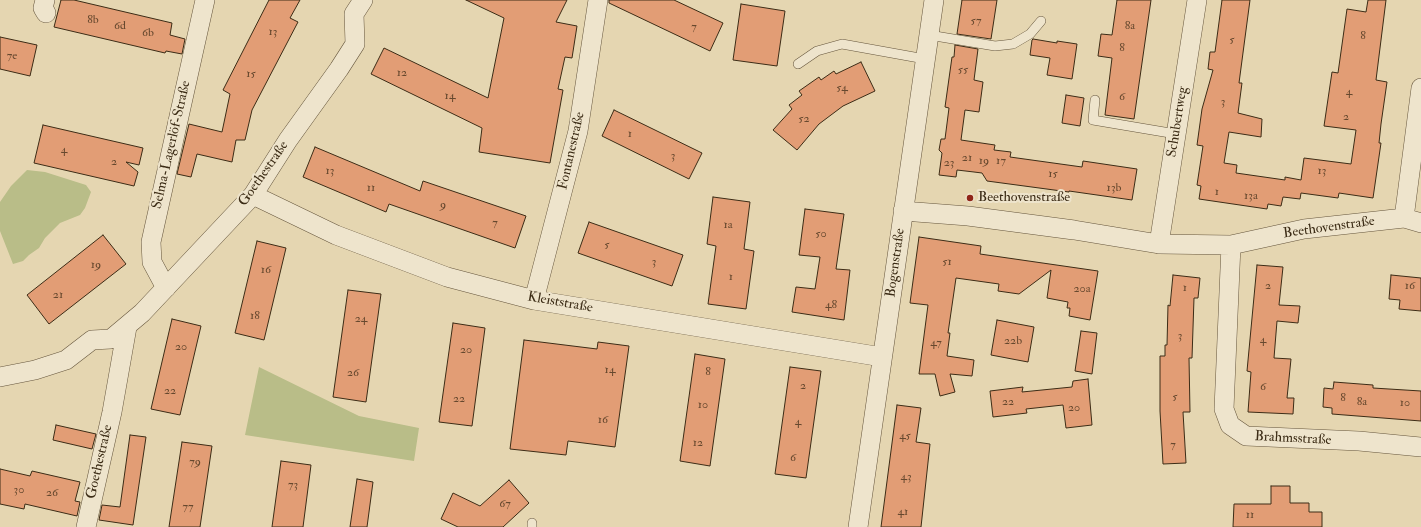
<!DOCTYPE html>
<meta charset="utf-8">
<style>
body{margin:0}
canvas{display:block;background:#e5d6b1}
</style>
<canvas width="1421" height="527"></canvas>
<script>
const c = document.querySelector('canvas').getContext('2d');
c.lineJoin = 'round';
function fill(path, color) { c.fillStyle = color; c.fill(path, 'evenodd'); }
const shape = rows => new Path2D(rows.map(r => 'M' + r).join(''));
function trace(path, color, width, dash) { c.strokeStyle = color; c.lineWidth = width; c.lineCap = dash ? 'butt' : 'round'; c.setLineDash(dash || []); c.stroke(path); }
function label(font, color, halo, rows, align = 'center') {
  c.font = font + ' "IM FELL Double Pica",serif'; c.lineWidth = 4; c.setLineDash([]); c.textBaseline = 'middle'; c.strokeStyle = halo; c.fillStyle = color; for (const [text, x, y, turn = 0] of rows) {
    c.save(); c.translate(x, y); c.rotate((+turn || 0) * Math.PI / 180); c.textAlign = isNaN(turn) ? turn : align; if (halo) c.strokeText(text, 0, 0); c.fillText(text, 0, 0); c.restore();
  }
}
fill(shape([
 [27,170,45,172,86,185,91,192,85,208,80,215,60,223,45,238,39,248,29,255,23,261,13,264,0,231,0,202,11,186],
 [259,367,359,416,419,428,414,461,245,435]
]), '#b9bd88');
const building = shape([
 [61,0,74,0,172,23,170,35,185,39,182,54,166,51,165,53,54,27,61,0],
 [269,0,300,0,290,18,298,22,252,110,245,140,236,140,232,162,197,154,191,177,177,174,189,124,222,132,230,94,223,90,269,0],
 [466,0,567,0,556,22,577,26,572,58,565,57,558,89,563,90,550,163,479,152,482,128,371,74,384,48,488,98,504,18,466,0],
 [609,0,674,0,723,23,710,51,609,3,609,0],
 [962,0,997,0,991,39,957,34,962,0],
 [1117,0,1151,0,1134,119,1105,115,1112,58,1098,56,1101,34,1112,35,1117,0],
 [1222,0,1250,0,1239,83,1242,83,1238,113,1262,119,1261,137,1229,132,1224,163,1237,165,1236,173,1285,180,1285,177,1301,180,1304,158,1351,164,1356,130,1324,126,1332,72,1338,73,1347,9,1366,12,1368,0,1386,0,1376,80,1387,82,1381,124,1379,143,1381,143,1373,198,1339,193,1338,198,1301,193,1300,199,1283,197,1281,206,1268,204,1267,209,1199,199,1201,186,1197,185,1203,146,1197,145,1202,109,1213,70,1208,69,1210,52,1215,52,1222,0],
 [741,4,785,11,777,66,733,60,741,4],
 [0,37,37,45,30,76,0,69,0,37],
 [1033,39,1057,43,1057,41,1077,44,1072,79,1047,75,1050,58,1030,55,1032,40,1033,39],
 [955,45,978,49,974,80,983,82,979,112,965,110,961,140,995,145,994,150,1011,152,1010,157,1082,167,1083,161,1137,169,1132,200,1069,191,1069,192,987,181,982,173,974,172,957,170,956,177,939,175,942,153,939,150,941,139,945,139,949,108,945,107,952,57,954,57,955,45],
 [861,62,875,91,843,106,819,124,797,150,773,130,792,109,789,105,802,95,799,91,819,77,821,80,834,71,836,74,861,62],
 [1066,95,1084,98,1080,126,1062,123,1066,95],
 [614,110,702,153,689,179,602,136,614,110],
 [43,125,143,148,139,165,126,162,138,172,134,186,34,163,43,125],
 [315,147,420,191,423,181,526,216,515,248,389,204,386,212,303,177,315,147],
 [713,197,750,202,744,249,754,251,746,309,708,304,716,246,707,244,713,197],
 [805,209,844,214,836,269,850,270,844,320,792,312,796,287,815,289,820,257,799,255,805,209],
 [589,222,683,255,672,286,578,253,589,222],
 [103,235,126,264,49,324,27,295,103,235],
 [919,237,981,246,980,254,1098,271,1090,320,1069,316,1070,308,1067,308,1068,302,1047,298,1051,270,1019,294,998,291,999,284,956,278,948,333,950,333,947,356,974,360,972,376,950,374,955,392,940,396,935,374,919,374,928,305,910,303,919,237],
 [257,241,286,248,264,340,235,333,257,241],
 [1257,265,1283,267,1279,305,1300,306,1298,323,1277,321,1274,358,1291,359,1287,398,1294,398,1293,414,1248,412,1251,372,1247,371,1257,265],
 [1173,275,1200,278,1198,298,1194,298,1192,358,1189,358,1190,412,1183,412,1186,463,1163,464,1160,411,1160,356,1165,356,1165,345,1167,345,1168,305,1170,306,1173,275],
 [1391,275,1421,278,1421,311,1399,309,1400,300,1389,299,1391,275],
 [348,290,381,294,366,402,333,397,348,290],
 [172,319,201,326,180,415,151,409,172,319],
 [997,320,1034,327,1028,362,991,355,997,320],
 [453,323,485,328,472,426,439,422,453,323],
 [1081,331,1097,333,1092,374,1075,371,1081,331],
 [524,340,597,349,598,342,629,346,615,447,568,441,566,455,510,449,524,340],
 [695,354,725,359,710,466,680,461,695,354],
 [790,367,821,371,806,478,775,474,790,367],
 [1088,379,1092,425,1066,428,1063,405,1026,409,1027,413,993,417,990,391,1023,387,1022,392,1072,387,1073,381,1088,379],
 [1334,382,1373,385,1373,388,1421,391,1421,421,1332,414,1332,408,1323,407,1324,388,1333,389,1334,382],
 [897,405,921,408,916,442,930,444,921,527,881,527,897,405],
 [56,425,96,434,92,449,53,440,56,425],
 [130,435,146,437,133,525,99,520,102,505,120,507,130,435],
 [182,442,212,446,200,527,169,527,182,442],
 [281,461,311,465,303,527,272,527,281,461],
 [0,469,30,476,32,471,80,482,75,501,80,502,77,516,25,504,24,509,0,504,0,469],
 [357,479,373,482,367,527,350,527,357,479],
 [509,480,529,503,503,527,458,527,441,519,453,493,480,506,509,480],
 [1271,486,1290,486,1290,503,1309,503,1309,512,1322,512,1322,527,1233,527,1234,504,1271,504,1271,486]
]);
fill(building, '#e29d75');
trace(building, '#3c2c16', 1);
const lane = shape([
 [929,35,995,46,1013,44,1030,34,1041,21],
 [798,64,817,51,842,44,925,59],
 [1095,100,1093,120,1176,134],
 [532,527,532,523]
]);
const street = shape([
 [45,0,43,8,46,13],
 [253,195,336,235,447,277,534,300,882,357],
 [903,211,968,216,1074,230,1159,244,1231,245,1304,229,1404,218,1421,223],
 [1404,218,1421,88],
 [1159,244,1197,0],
 [1231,245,1224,409,1230,425,1246,436,1359,441,1421,447],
 [166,288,152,262,151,242,205,0],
 [534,300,578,131,598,0],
 [0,377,35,370,66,360,92,340,111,339,142,313,253,195,288,140,339,69,355,44,354,14,363,0],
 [86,527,112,412,127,327],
 [858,527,934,0]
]);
trace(lane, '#66563d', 10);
trace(street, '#66563d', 20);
trace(lane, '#eee4cc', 9);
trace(street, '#eee4cc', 19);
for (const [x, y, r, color] of [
 [970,198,4,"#8f2418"]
]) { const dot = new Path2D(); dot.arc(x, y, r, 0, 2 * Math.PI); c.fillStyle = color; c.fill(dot); trace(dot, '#eee4cc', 1.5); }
label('12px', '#66482e', null, [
 ["8b",93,20],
 ["57",976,21],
 ["6d",120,26],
 ["8a",1130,26],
 ["7",694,27],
 ["13",273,32],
 ["6b",148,33],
 ["8",1363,36],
 ["5",1232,40],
 ["8",1122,48],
 ["7e",12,56],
 ["55",963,70],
 ["12",402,73],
 ["15",251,74],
 ["54",842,88],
 ["4",1349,92],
 ["14",450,96],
 ["6",1122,97],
 ["3",1223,102],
 ["2",1346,117],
 ["52",804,119],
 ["1",630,134],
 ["4",64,150],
 ["3",673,156],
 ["21",967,158],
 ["19",984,161],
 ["17",1001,161],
 ["2",114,162],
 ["23",949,163],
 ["13",330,171],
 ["13",1322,171],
 ["15",1053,174],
 ["11",371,188],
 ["13b",1114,188],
 ["1",1217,192],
 ["13a",1251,196],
 ["9",443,205],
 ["7",495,223],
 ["1a",728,225],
 ["50",821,234],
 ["5",607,245],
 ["3",654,262],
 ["51",947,262],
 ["19",96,265],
 ["16",266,270],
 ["1",731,277],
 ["2",1268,286],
 ["16",1410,286],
 ["1",1185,288],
 ["20a",1082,289],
 ["21",58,295],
 ["48",831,305],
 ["18",255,316],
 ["24",361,319],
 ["3",1180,336],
 ["4",1263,340],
 ["22b",1013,341],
 ["47",936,343],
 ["20",181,347],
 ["20",466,350],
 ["14",610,370],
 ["8",708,372],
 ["26",353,373],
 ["2",803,386],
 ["6",1263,387],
 ["22",170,391],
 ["5",1175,397],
 ["8",1343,398],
 ["22",459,399],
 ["22",1008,402],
 ["8a",1362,402],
 ["10",1405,403],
 ["10",703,405],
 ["20",1074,408],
 ["16",603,420],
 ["4",798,422],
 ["45",905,436],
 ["12",698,443],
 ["7",1173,445],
 ["6",793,458],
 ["79",195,462],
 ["43",906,477],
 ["73",293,485],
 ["30",19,490],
 ["26",52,493],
 ["67",505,504],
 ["77",188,507],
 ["41",903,512],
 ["11",1250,515]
]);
label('14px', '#3c2c16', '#eee4cc', [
 ["Schubertweg",1178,122,-81],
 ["Selma-Lagerlöf-Straße",172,145,-77],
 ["Fontanestraße",572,151,-77],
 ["Goethestraße",264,174,-55],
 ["Beethovenstraße",1329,228,-8],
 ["Bogenstraße",896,263,-82],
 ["Kleiststraße",560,303,10],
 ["Brahmsstraße",1293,439,3],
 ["Goethestraße",100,462,-77]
]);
label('14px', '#3c2c16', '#eee4cc', [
 ["Beethovenstraße",978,198]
], 'left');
</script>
